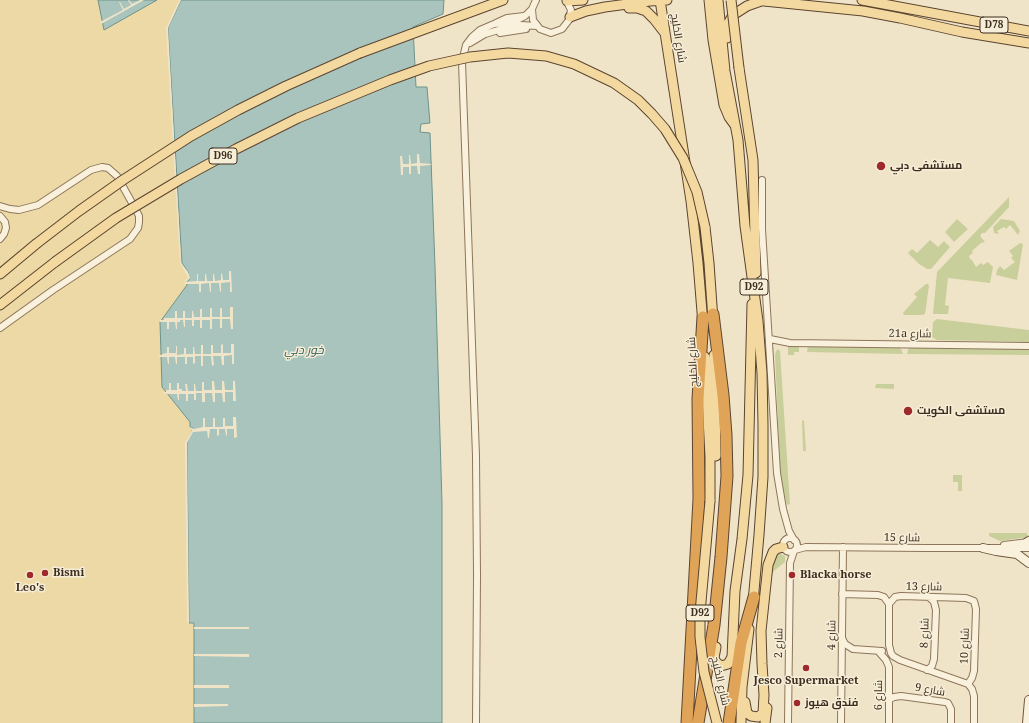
<!DOCTYPE html>
<meta charset="utf-8">
<style>
body{margin:0}
canvas{display:block;background:#f0e4c8}
</style>
<canvas width="1029" height="723"></canvas>
<script>
const c = document.querySelector('canvas').getContext('2d');
c.lineJoin = 'round';
function fill(path, color) { c.fillStyle = color; c.fill(path, 'evenodd'); }
const shape = rows => new Path2D(rows.map(r => 'M' + r).join(''));
function trace(path, color, width, dash) { c.strokeStyle = color; c.lineWidth = width; c.lineCap = dash ? 'butt' : 'round'; c.setLineDash(dash || []); c.stroke(path); }
function label(font, color, halo, rows, align = 'center') {
  c.font = font + ' "Noto Serif",Cairo,serif'; c.lineWidth = 3; c.setLineDash([]); c.textBaseline = 'middle'; c.strokeStyle = halo; c.fillStyle = color; for (const [text, x, y, turn = 0] of rows) {
    c.save(); c.translate(x, y); c.rotate((+turn || 0) * Math.PI / 180); c.textAlign = isNaN(turn) ? turn : align; if (halo) c.strokeText(text, 0, 0); c.fillText(text, 0, 0); c.restore();
  }
}
fill(shape([
 [1009,197,1009,207,985,233,982,233,980,236,985,242,981,243,972,251,973,253,969,256,970,259,972,260,976,267,981,263,983,265,988,262,993,267,990,283,948,278,945,305,949,306,948,314,933,314,937,272],
 [957,219,968,229,954,242,945,232],
 [1001,219,1014,221,1020,231,1018,235,1010,225,1006,229,1004,227,997,231,999,234,994,233,993,227],
 [930,240,938,247,944,241,950,247,931,269,927,269,919,264,908,253,912,249,917,253],
 [1020,243,1023,244,1017,280,996,275,997,270,1000,266,1004,270,1015,262,1011,258,1013,256,1009,251],
 [926,284,928,284,929,286,925,314,922,315,904,315,903,313,917,297,914,294],
 [937,319,1029,330,1029,342,937,340,932,337,933,322],
 [799,345,799,352,794,352,794,355,788,355,788,346],
 [808,345,900,347,902,351,903,354,807,352],
 [909,347,1029,348,1029,355,907,354],
 [778,349,780,351,790,504,787,505,783,490,780,467,775,355,776,351],
 [876,384,894,384,894,389,875,388],
 [804,420,806,451,803,451,802,421],
 [953,475,962,475,962,491,958,491,958,482,953,482],
 [989,533,1027,533,1027,535,1029,535,1029,537,1000,541,989,536],
 [778,553,785,556,785,562,774,571,771,577,771,560]
]), '#c9cf9b');
fill(shape([
 [0,0,98,0,104,30,157,0,181,0,168,28,181,263,188,272,190,278,187,285,160,322,162,387,190,422,190,427,193,428,189,623,194,623,194,723,0,723]
]), '#ecd9a5');
const water = shape([
 [98,0,157,0,104,30,98,0],
 [181,0,444,0,443,14,413,27,416,87,427,87,430,123,421,124,420,132,430,133,435,266,442,504,442,723,194,723,194,623,189,623,187,448,187,443,193,428,190,427,190,422,162,387,160,322,187,285,186,282,189,280,188,272,182,263,168,28,181,0]
]);
fill(water, '#a9c4bc');
trace(water, '#6f938a', 1);
fill(shape([
 [128,0,129,0,132,4,140,0,144,0,101,24,100,22,123,10,119,2,120,2,124,9,131,5],
 [179,0,181,0,168,28,181,263,188,272,190,278,186,282,185,280,188,278,180,263,166,28],
 [417,154,419,154,420,163,431,164,431,165,420,166,420,174,418,174,417,166,411,166,411,174,409,174,409,167,403,167,403,175,401,175,400,156,402,156,403,164,409,164,409,155,410,155,411,164,417,163],
 [229,271,231,271,232,292,230,292,230,282,221,283,221,291,220,292,219,283,211,283,211,292,210,292,209,283,201,284,201,292,199,292,199,284,185,284,184,282,197,281,197,274,198,274,198,281,205,281,205,274,206,274,207,281,213,281,213,274,214,274,215,281,221,280,221,274,222,273,223,280,229,280],
 [230,307,233,307,233,329,231,329,230,319,222,319,222,328,220,328,220,319,212,319,212,329,210,329,210,320,202,320,202,328,200,328,200,320,194,320,194,326,192,326,192,320,185,320,185,327,184,327,183,320,180,320,180,322,177,322,177,329,176,329,175,322,169,322,169,329,167,329,167,322,160,322,160,320,164,320,164,318,175,318,175,311,177,311,177,318,183,318,183,311,185,311,185,318,192,318,192,311,193,311,194,317,200,317,200,309,202,309,202,317,210,317,210,308,212,308,212,317,220,317,220,308,222,308,222,317,230,317],
 [223,344,223,353,231,353,231,344,234,344,234,364,232,364,232,355,224,356,224,365,222,365,221,356,213,356,214,365,212,366,211,356,203,356,203,366,201,366,201,356,195,356,195,363,193,364,193,357,187,357,187,364,185,364,185,357,177,357,177,364,176,364,175,357,169,357,169,364,168,364,167,357,159,357,159,355,162,355,162,354,167,353,167,347,169,347,169,353,176,353,176,346,177,346,177,355,184,354,184,348,186,348,186,354,193,354,193,347,194,347,195,354,201,354,201,345,203,345,203,354,211,354,211,345,213,345,213,353,221,353,221,345],
 [212,381,214,381,215,390,222,390,222,381,224,381,225,390,233,390,233,381,235,381,236,401,233,401,233,392,225,392,225,402,223,402,222,393,215,393,215,402,213,402,212,393,205,393,205,402,202,402,202,393,196,393,196,400,194,400,194,394,188,394,188,401,186,401,186,394,179,394,179,400,178,400,177,394,165,394,163,392,166,392,166,390,169,390,169,383,171,383,171,390,177,390,177,383,179,383,179,389,182,389,182,391,186,391,185,384,187,384,188,391,194,391,194,384,195,384,196,391,202,391,202,382,204,382,204,390,212,390],
 [233,417,236,417,237,437,234,438,234,429,227,429,227,435,226,436,225,429,219,429,219,435,217,436,217,429,210,429,209,438,208,438,207,431,193,432,187,443,189,623,187,623,185,443,192,430,190,427,194,429,203,427,203,418,205,418,205,427,213,427,213,418,215,418,215,427,223,427,223,418,225,418,225,426,233,426],
 [194,627,249,627,249,629,194,629],
 [194,654,249,654,249,657,194,656],
 [194,685,229,685,229,688,194,688],
 [194,704,228,704,228,706,194,707]
]), '#f0e4c8');
const street = shape([
 [536,0,532,9,533,20,540,29,551,33,562,29,569,20,571,10,566,0],
 [496,23,507,18,524,16],
 [500,33,526,29],
 [470,43,485,34,509,27,521,25,537,26],
 [762,180,762,229,777,473,783,509,789,531,794,540],
 [0,206,10,209,19,210,38,205,91,170,102,167,108,168,117,176,136,210,139,216,139,222,138,228,130,239,53,290,0,328],
 [0,216,5,222,6,228,4,234,0,239],
 [770,339,790,343,1029,346],
 '783 545a7 7 0 1 1 14 0a7 7 0 1 1-14 0Z',
 [1004,545,1029,542],
 [795,550,806,547,926,548,1029,548],
 [842,594,878,595,884,597,889,604,889,645,891,653,893,656,900,660,968,684],
 [889,604,895,597,901,596,966,598,974,601,976,609,974,671,972,678,968,684],
 [842,638,845,644,853,649,882,651],
 [879,652,886,660,889,667,889,723],
 [927,670,932,666,934,659,936,610,934,602,929,597],
 [968,684,972,689,974,696,974,723],
 [888,700,894,697,901,696,945,702,948,703,951,709,951,723],
 [476,723,477,575,476,456,462,62,466,45,472,37,480,30,494,24,508,23,517,20,525,16,532,9],
 [788,723,790,563,794,551],
 [841,723,843,547]
]);
const secondary = shape([
 [1027,542,1029,541],
 [983,548,996,551,1017,554,1029,563],
 [1027,723,1029,700]
]);
const primary = shape([
 [660,0,691,201,698,263,703,324],
 [709,0,713,40,724,105,729,117,734,124],
 [718,0,725,71,738,140,745,226,758,321,762,373,763,425,763,477,759,535,753,602],
 [754,0,863,11,900,18,962,32,1029,43],
 [862,0,1029,31],
 [567,1,583,0],
 [629,8,637,8,646,11,654,19,664,32],
 [570,17,586,11,605,7,650,1,667,0],
 [727,38,727,26,733,15,747,6,761,1],
 [360,53,503,0],
 [739,68,753,160,756,273],
 [705,227,709,263,713,320],
 [0,274,36,244],
 [0,305,55,262],
 [714,355,716,456],
 [705,357,710,457,710,501],
 [716,647,714,658,716,662,721,666,728,664,732,657,735,591,742,539,748,475,752,304],
 [745,702,747,713,751,716,758,717,763,713,764,695,762,664,761,631,768,565,773,552,776,549,783,547],
 [741,723,742,687,749,629],
 [765,723,767,708]
]);
const highway = shape([
 [687,723,699,499,698,399,703,317],
 [698,723,714,625,721,557,727,476,726,435,723,395,713,314],
 [729,723,741,643,754,597]
]);
trace(street, '#8d765c', 8);
trace(secondary, '#6f573f', 10);
trace(primary, '#5b4430', 11);
trace(highway, '#5b4430', 13);
trace(street, '#faf1dc', 6);
trace(secondary, '#faf1dc', 8);
trace(primary, '#f3d9a0', 9);
trace(highway, '#e0a458', 11);
const primaryBridge = shape([
 [731,0,739,68],
 [36,244,79,211,123,180,191,136,238,110,286,86,360,53],
 [55,262,116,218,181,179,236,149,298,118,390,80,429,66,470,57,508,53,546,56,574,64,614,83,638,100,652,114,665,129,683,158,697,192,705,227],
 [710,501,700,613,700,637,704,672,717,723]
]);
trace(primaryBridge, '#5b4430', 11, []);
trace(primaryBridge, '#f3d9a0', 9);
for (const [x, y, r, color] of [
 [881,166,5,"#9e2a2b"],
 [908,411,5,"#9e2a2b"],
 [45,573,4,"#9e2a2b"],
 [30,575,4,"#9e2a2b"],
 [792,575,4,"#9e2a2b"],
 [806,668,4,"#9e2a2b"],
 [797,703,4,"#9e2a2b"]
]) { const dot = new Path2D(); dot.arc(x, y, r, 0, 2 * Math.PI); c.fillStyle = color; c.fill(dot); trace(dot, '#f7eed8', 1.5); }
for (const [x, y, w] of [
 [994,25,28],
 [223,156,28],
 [754,287,28],
 [700,613,28]
]) { const box = new Path2D(); box.roundRect(x - w / 2, y - 8, w, 16, 3); c.fillStyle = '#f7eed8'; c.fill(box); trace(box, '#3d2e20', 1); }
label('bold 10px', '#3d2e20', null, [
 ["D78",994,25],
 ["D96",223,156],
 ["D92",754,287],
 ["D92",700,613]
]);
label('11px', '#3d2e20', '#f7eed8', [
 ["شارع الخليج",678,38,81],
 ["21a شارع",910,334,1],
 ["شارع الخليج",693,362,-93],
 ["شارع 15",902,538,1],
 ["شارع 13",924,587,1],
 ["شارع 8",925,633,-88],
 ["شارع 4",832,635,-89],
 ["شارع 2",779,643,-89],
 ["شارع 10",965,646,-88],
 ["شارع الخليج",720,681,77],
 ["شارع 9",930,690,10],
 ["شارع 6",879,695,-90]
]);
label('bold 11px', '#3d2e20', '#f7eed8', [
 ["مستشفى دبي",890,166],
 ["مستشفى الكويت",917,411],
 ["Bismi",53,573],
 ["Blacka horse",800,575],
 ["Leo's",30,588,"center"],
 ["Jesco Supermarket",806,681,"center"],
 ["فندق هيوز",805,703]
], 'left');
label('italic 12px', '#2f5d5a', '#f7eed8', [
 ["خور دبي",304,351]
]);
</script>
